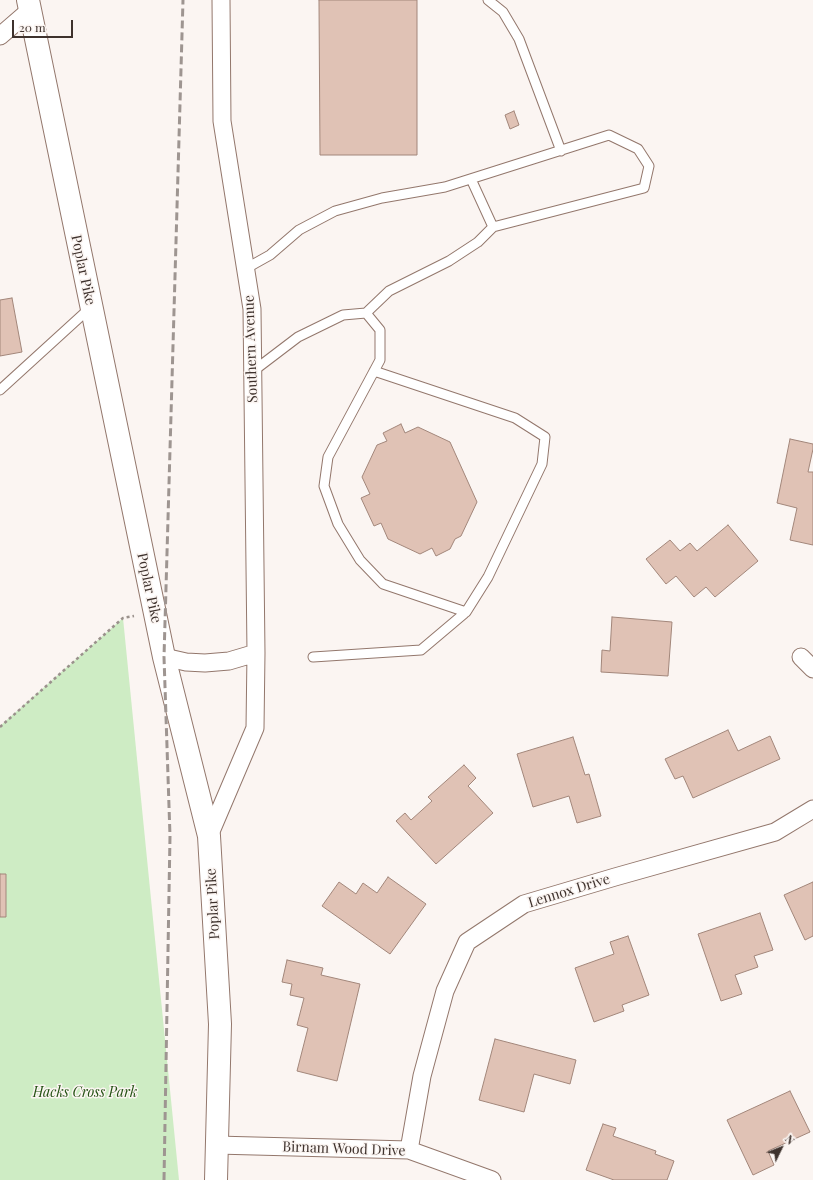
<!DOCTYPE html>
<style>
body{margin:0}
#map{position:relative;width:813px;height:1180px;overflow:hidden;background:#fbf5f2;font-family:"Playfair Display",serif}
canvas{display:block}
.north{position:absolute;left:761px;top:1128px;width:40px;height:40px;-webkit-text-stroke:3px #fbf5f2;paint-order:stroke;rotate:47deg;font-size:11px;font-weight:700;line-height:16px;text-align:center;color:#3e322d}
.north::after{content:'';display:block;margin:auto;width:14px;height:18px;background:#3e322d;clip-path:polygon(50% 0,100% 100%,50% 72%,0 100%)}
.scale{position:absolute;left:12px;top:20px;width:61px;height:18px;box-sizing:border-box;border:2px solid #3e322d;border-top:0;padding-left:5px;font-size:12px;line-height:14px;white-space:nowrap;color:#3e322d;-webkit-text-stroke:3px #fbf5f2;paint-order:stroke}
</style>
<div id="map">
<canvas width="813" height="1180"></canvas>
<div class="north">N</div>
<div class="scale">20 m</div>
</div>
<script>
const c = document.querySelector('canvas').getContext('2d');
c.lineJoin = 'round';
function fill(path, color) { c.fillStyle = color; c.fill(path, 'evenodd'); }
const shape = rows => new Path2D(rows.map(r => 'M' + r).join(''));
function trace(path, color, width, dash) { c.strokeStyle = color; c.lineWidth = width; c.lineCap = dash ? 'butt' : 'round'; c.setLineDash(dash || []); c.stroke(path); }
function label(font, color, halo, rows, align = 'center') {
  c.font = font + ' "Playfair Display",serif'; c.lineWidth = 3; c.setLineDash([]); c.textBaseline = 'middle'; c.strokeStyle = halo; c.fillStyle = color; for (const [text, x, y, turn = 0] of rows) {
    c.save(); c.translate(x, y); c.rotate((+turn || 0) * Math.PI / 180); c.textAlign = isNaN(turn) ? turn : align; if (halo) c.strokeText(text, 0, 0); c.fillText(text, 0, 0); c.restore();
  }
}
fill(shape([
 [123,618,179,1180,0,1180,0,726]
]), '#ceecc4');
const building = shape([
 [319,0,417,0,417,155,320,155,319,0],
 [514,111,519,125,510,129,505,115,514,111],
 [12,298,22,352,0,356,0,300,12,298],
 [401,424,405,433,418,427,450,442,477,502,461,536,455,539,450,549,436,556,432,548,420,554,388,539,381,523,374,526,361,498,370,494,362,477,377,445,387,441,383,433,401,424],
 [790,439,813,444,813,449,808,472,813,472,813,545,790,540,797,508,777,503,790,439],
 [728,525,758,561,715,597,706,587,694,597,676,576,666,584,646,559,670,540,680,551,690,543,697,551,728,525],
 [612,617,672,622,668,676,601,672,602,650,610,651,612,617],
 [728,730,738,751,770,736,780,759,693,798,683,776,675,779,665,759,728,730],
 [573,737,585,775,589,774,601,816,577,823,569,796,533,807,517,754,573,737],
 [464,765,476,778,468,786,493,813,436,864,396,821,405,813,411,820,432,801,428,797,464,765],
 [0,874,6,874,6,917,0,917,0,874],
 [388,877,426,904,390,954,322,906,339,882,356,894,363,883,377,893,388,877],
 [813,882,813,936,805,940,784,895,813,882],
 [760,913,773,950,754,956,758,967,735,975,742,994,721,1001,698,934,760,913],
 [628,936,649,995,622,1005,624,1011,594,1022,575,968,614,954,610,942,628,936],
 [287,960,323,968,321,975,360,984,337,1081,297,1071,308,1028,297,1025,304,998,290,995,292,984,282,982,287,960],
 [495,1039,576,1060,570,1084,534,1074,524,1112,479,1100,495,1039],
 [790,1091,810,1132,768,1151,774,1165,753,1175,727,1120,790,1091],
 [603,1124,616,1128,613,1136,656,1151,655,1154,674,1161,667,1180,614,1180,586,1170,603,1124]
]);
fill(building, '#e0c2b5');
trace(building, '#a2867a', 1);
const service = shape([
 [488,0,503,12,519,39,561,151],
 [471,179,493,227],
 [245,269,270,255,299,230,335,211,382,198,445,187,609,135,638,149,649,166,644,188,493,227,478,242,449,261,389,291,366,313],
 [252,372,298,337,343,315,366,313,380,330,380,360,328,457,324,486,338,524,360,560,383,584,466,612,488,577,542,464,545,437,515,418,374,371],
 [0,390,91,307],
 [313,657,421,650,466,612]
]);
const minor = shape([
 [0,36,29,11],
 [164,657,186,662,205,663,229,661,256,653],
 [801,657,813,669],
 [209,836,255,728,256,653,252,309,222,121,221,0],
 [216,1145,409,1150,492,1180],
 [409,1150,422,1076,445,991,467,942,524,904,615,877,775,832,813,809]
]);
const secondary = shape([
 [28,0,164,657,209,836,220,1024,216,1180]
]);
trace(service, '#93776c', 11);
trace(minor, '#93776c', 19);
trace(secondary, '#93776c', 24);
trace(shape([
 [0,727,123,618,134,616]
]), '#9a918c', 2.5, [3, 3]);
trace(service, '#fff', 9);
trace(minor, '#fff', 17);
trace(secondary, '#fff', 22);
trace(shape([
 [164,1180,170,836,164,657,183,0]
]), '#9e9591', 3, [8, 4]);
label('14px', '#3e322d', '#fbf5f2', [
 ["Poplar Pike",83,270,78],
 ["Southern Avenue",251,349,-92],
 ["Poplar Pike",149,588,78],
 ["Lennox Drive",569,891,-17],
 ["Poplar Pike",213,904,-93],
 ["Birnam Wood Drive",344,1149,2]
]);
label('italic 14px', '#255214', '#fbf5f2', [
 ["Hacks Cross Park",85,1093]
]);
</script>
